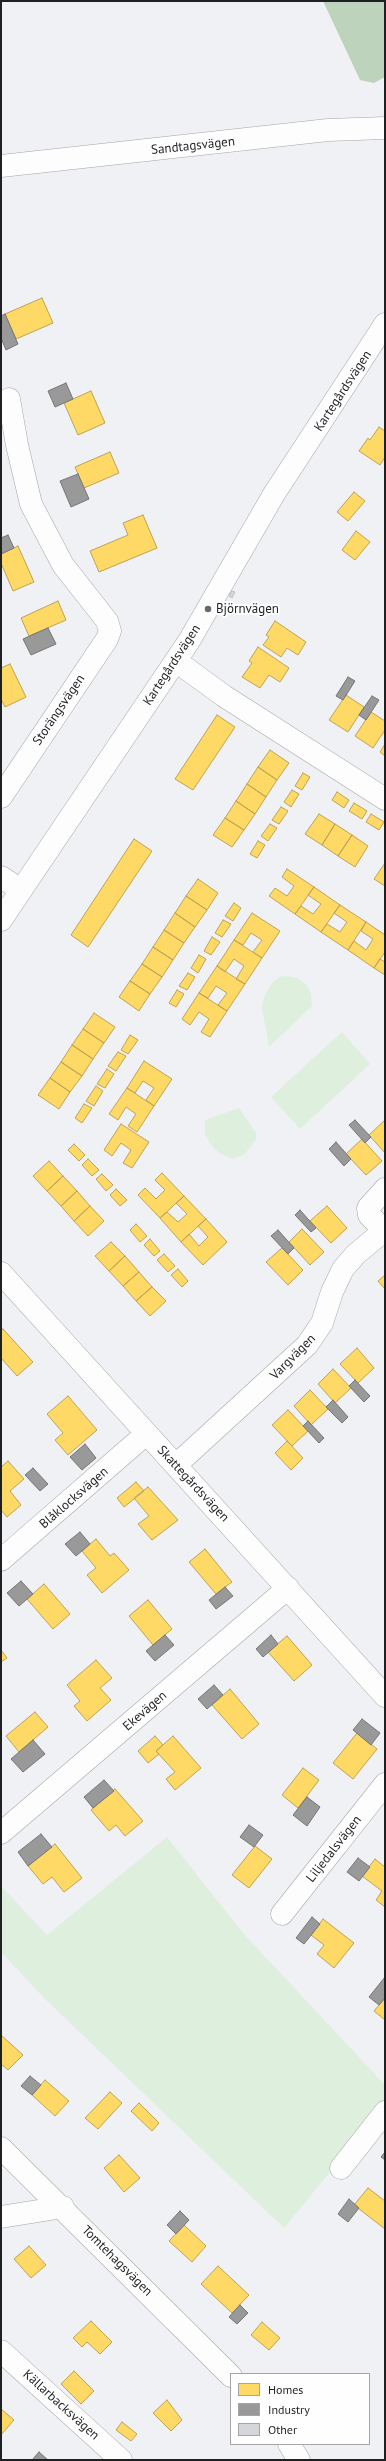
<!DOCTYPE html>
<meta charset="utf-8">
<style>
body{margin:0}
#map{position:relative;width:386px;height:2461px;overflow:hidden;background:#f0f1f5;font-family:"PT Sans",sans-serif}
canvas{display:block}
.frame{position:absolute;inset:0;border:2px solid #1f2022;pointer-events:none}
.legend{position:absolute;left:230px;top:2373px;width:140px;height:72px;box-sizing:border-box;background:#fefeff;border:1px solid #a5a5a7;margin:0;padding:5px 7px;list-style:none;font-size:12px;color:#1f2022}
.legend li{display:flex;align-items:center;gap:8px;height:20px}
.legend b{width:20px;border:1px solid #a5a5a7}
</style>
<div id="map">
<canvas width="386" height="2461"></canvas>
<div class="frame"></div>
<ul class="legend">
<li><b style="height:11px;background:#ffd966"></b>Homes</li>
<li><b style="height:11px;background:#999"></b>Industry</li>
<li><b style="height:11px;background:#d5d6d9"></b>Other</li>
</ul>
</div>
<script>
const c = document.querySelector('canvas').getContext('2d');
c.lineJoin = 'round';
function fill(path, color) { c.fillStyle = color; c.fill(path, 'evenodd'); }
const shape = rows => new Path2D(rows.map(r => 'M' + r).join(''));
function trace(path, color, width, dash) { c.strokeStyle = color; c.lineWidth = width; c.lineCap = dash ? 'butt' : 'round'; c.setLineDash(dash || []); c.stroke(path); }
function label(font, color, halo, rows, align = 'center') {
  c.font = font + ' "PT Sans",sans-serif'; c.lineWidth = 4; c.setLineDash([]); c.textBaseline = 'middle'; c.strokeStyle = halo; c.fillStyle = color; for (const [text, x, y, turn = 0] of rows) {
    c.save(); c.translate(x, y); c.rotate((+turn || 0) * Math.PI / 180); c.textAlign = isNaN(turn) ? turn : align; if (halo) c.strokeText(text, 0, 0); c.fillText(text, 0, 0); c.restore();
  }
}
fill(shape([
 [287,976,298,978,307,985,311,994,312,1006,269,1047,262,1008,264,997,272,983,279,977],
 [342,1032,370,1064,300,1129,271,1097],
 [239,1108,256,1133,256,1139,245,1154,233,1159,219,1153,211,1145,205,1134,205,1120],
 [167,1837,243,1933,385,2085,385,2105,284,2228,44,1998,1,1952,1,1886,47,1935]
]), '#deefdd');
fill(shape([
 [323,1,385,1,385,77,374,83,360,80]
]), '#bed3bc');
const homes = shape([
 [42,298,53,323,16,339,5,314,42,298],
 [91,391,105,423,78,435,64,403,91,391],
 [379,427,385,431,385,457,380,465,359,451,368,438,370,440,379,427],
 [110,452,119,473,84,488,75,467,110,452],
 [354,492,365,501,348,521,337,512,354,492],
 [143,515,157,548,99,572,90,551,128,535,123,523,143,515],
 [356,531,370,542,355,560,342,550,356,531],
 [18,546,34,582,13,591,1,563,1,554,18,546],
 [58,601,66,620,29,636,21,618,58,601],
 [275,621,306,642,298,655,287,648,281,657,263,645,269,637,266,635,275,621],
 [258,647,289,668,280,682,269,675,260,688,242,677,252,663,249,661,258,647],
 [10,664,26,697,5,707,1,699,1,668,10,664],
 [346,695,364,707,348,732,329,720,346,695],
 [371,712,385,721,385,730,373,748,355,736,371,712],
 [217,715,235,727,193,790,175,779,217,715],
 [385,744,385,756,380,752,385,744],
 [270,750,289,763,277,780,258,767,270,750],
 [258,767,277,780,266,797,247,784,258,767],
 [303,773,310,777,302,790,295,786,303,773],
 [247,784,266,797,255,814,236,801,247,784],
 [292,790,299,794,291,807,284,802,292,790],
 [337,792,349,800,344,808,332,800,337,792],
 [236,801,255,814,244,830,225,818,236,801],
 [354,803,367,811,362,819,349,811,354,803],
 [281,807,288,811,279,824,272,820,281,807],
 [319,814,335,824,322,845,305,834,319,814],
 [371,814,384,822,379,830,366,822,371,814],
 [225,818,244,830,232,847,213,835,225,818],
 [270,824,277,828,268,841,261,836,270,824],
 [335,824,352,835,338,856,322,845,335,824],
 [352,835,368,846,355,867,338,856,352,835],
 [134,839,152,851,88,947,71,935,134,839],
 [258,841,265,845,257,858,250,854,258,841],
 [385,863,385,886,374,879,385,863],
 [287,869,314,887,295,914,269,896,275,888,287,896,294,886,282,877,287,869],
 [198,879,218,893,207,910,186,896,198,879],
 [314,887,340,905,321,932,295,914,301,906,313,914,321,904,308,895,314,887],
 [186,896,207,910,195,927,175,913,186,896],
 [234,903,241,908,233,921,225,916,234,903],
 [340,905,366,922,348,950,321,932,327,924,340,932,347,922,334,913,340,905],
 [175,913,195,927,184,943,164,930,175,913],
 [252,913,280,931,262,958,253,952,262,940,251,933,243,945,234,940,252,913],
 [223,920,231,924,222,937,215,933,223,920],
 [366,922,385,935,385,952,374,968,348,950,354,941,366,950,373,939,361,931,366,922],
 [164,930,184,943,173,960,153,947,164,930],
 [212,937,220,942,211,955,204,951,212,937],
 [234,940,262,958,245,984,236,979,244,966,234,959,225,972,217,966,234,940],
 [153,947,173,960,162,977,142,964,153,947],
 [199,955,206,959,198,973,191,968,199,955],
 [380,959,385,962,385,975,374,968,380,959],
 [142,964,162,977,150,994,130,981,142,964],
 [217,966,245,984,227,1011,218,1005,227,993,216,986,208,998,199,993,217,966],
 [188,973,195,977,187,990,179,986,188,973],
 [130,981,150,994,139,1011,119,997,130,981],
 [177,990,184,994,176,1007,169,1003,177,990],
 [199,993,227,1011,210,1037,201,1032,209,1019,199,1012,190,1025,182,1019,199,993],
 [94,1013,115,1027,104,1043,83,1029,94,1013],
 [83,1029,104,1043,93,1059,72,1045,83,1029],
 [130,1035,138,1040,128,1054,121,1050,130,1035],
 [72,1045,93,1059,82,1076,61,1062,72,1045],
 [118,1052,126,1056,116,1071,108,1066,118,1052],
 [144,1061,172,1079,154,1106,146,1100,154,1088,143,1081,135,1093,127,1088,144,1061],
 [61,1062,82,1076,70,1092,50,1078,61,1062],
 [107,1069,114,1074,105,1088,97,1084,107,1069],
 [50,1078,70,1092,59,1109,38,1095,50,1078],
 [96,1086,103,1091,94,1106,86,1101,96,1086],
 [127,1088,154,1106,137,1132,128,1126,136,1114,126,1107,118,1120,109,1114,127,1088],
 [84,1104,92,1108,82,1123,75,1118,84,1104],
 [385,1120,385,1153,369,1135,385,1120],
 [121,1124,149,1142,132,1168,123,1163,131,1150,121,1143,112,1156,104,1150,121,1124],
 [362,1139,382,1161,366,1175,346,1154,362,1139],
 [74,1144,85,1155,79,1161,68,1150,74,1144],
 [88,1159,99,1170,92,1176,82,1165,88,1159],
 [49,1161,63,1176,47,1191,33,1176,49,1161],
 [162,1173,184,1196,160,1218,138,1195,145,1188,156,1199,165,1190,155,1180,162,1173],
 [102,1174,113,1185,106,1191,96,1179,102,1174],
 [63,1176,77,1191,61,1206,47,1191,63,1176],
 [116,1189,127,1200,120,1206,110,1195,116,1189],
 [77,1191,90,1206,74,1221,61,1206,77,1191],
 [184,1196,206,1219,181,1242,160,1218,167,1212,178,1222,187,1214,176,1203,184,1196],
 [90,1206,104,1221,88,1236,74,1221,90,1206],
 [327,1206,347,1228,331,1243,310,1221,327,1206],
 [206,1219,227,1242,203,1265,181,1242,189,1234,199,1246,208,1237,198,1226,206,1219],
 [136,1224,147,1236,140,1242,130,1230,136,1224],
 [302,1229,324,1252,310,1265,289,1242,302,1229],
 [150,1239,160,1251,154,1256,144,1245,150,1239],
 [111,1242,125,1256,109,1271,95,1256,111,1242],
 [282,1248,303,1270,288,1285,266,1262,282,1248],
 [164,1254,175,1266,168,1272,157,1260,164,1254],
 [125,1256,139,1272,123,1286,109,1271,125,1256],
 [178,1269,188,1281,182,1287,171,1275,178,1269],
 [139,1272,152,1287,136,1301,123,1286,139,1272],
 [385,1275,385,1289,378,1281,385,1275],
 [152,1287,166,1301,150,1316,136,1301,152,1287],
 [3,1329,33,1362,17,1376,1,1358,1,1331,3,1329],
 [357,1348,374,1368,358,1383,340,1364,357,1348],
 [333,1369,351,1388,335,1403,318,1384,333,1369],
 [310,1390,328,1409,311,1425,294,1406,310,1390],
 [68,1396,97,1430,68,1455,55,1440,63,1433,47,1414,68,1396],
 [288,1410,308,1431,292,1446,272,1425,288,1410],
 [287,1441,303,1458,291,1470,275,1453,287,1441],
 [8,1461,24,1479,10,1491,21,1505,7,1517,1,1510,1,1467,8,1461],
 [136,1482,144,1491,124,1507,117,1498,136,1482],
 [148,1487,178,1520,152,1540,138,1524,149,1516,134,1498,148,1487],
 [96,1539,110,1556,114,1553,129,1570,102,1593,87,1575,96,1568,82,1551,96,1539],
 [205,1549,232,1582,216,1594,189,1562,205,1549],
 [44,1584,70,1614,53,1629,27,1599,44,1584],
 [148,1600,172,1629,153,1645,129,1616,148,1600],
 [287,1636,312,1665,294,1681,268,1652,287,1636],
 [1,1650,7,1658,1,1662,1,1650],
 [96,1660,112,1678,100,1688,111,1700,87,1721,74,1706,80,1701,67,1685,96,1660],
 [230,1689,259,1724,242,1739,212,1705,230,1689],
 [35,1712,48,1727,19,1752,6,1736,35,1712],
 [357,1733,377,1749,353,1779,333,1763,357,1733],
 [155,1736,163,1745,156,1751,159,1754,148,1763,138,1751,155,1736],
 [173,1736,201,1768,175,1790,166,1779,175,1772,156,1751,173,1736],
 [303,1768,319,1780,298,1808,282,1795,303,1768],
 [115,1789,143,1821,125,1836,116,1825,109,1831,91,1810,115,1789],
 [55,1844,82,1878,64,1892,52,1877,43,1884,28,1866,55,1844],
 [255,1846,272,1859,249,1888,232,1875,255,1846],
 [375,1859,385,1867,385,1907,376,1900,382,1891,362,1876,375,1859],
 [323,1919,354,1943,334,1968,317,1954,324,1945,311,1935,323,1919],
 [385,1998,385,2020,374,2011,385,1998],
 [1,2035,23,2055,8,2070,1,2064,1,2035],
 [45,2080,69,2101,55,2116,32,2095,45,2080],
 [110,2092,122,2103,98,2129,85,2118,110,2092],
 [139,2103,159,2123,152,2131,131,2111,139,2103],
 [119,2155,140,2178,124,2192,104,2168,119,2155],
 [368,2188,385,2201,385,2229,354,2205,368,2188],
 [184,2225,206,2246,192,2262,169,2241,184,2225],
 [29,2246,46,2265,31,2278,14,2259,29,2246],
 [218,2266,249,2295,232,2313,201,2284,218,2266],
 [91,2321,112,2342,100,2354,87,2342,82,2347,73,2338,91,2321],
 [262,2322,280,2338,269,2350,251,2335,262,2322],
 [74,2371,94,2391,81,2404,61,2384,74,2371],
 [167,2400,182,2420,171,2431,153,2413,167,2400],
 [1,2409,14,2420,1,2435,1,2409],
 [122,2422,137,2434,131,2441,116,2430,122,2422]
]);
fill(homes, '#ffd966');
trace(homes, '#bca252', 1);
const industry = shape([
 [5,314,18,344,6,350,1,338,1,316,5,314],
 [66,383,73,399,55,407,48,391,66,383],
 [78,474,89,499,71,507,60,481,78,474],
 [8,535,14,548,1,554,1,538,8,535],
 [48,628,56,644,31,655,23,639,48,628],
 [348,677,355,681,343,700,336,696,348,677],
 [372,696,379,700,366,720,359,715,372,696],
 [355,1120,371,1137,365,1143,349,1125,355,1120],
 [336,1142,351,1159,344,1166,329,1149,336,1142],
 [300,1210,316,1228,311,1232,295,1215,300,1210],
 [278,1230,294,1248,288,1254,271,1236,278,1230],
 [355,1380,370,1396,364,1402,349,1386,355,1380],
 [333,1400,348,1417,342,1423,326,1407,333,1400],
 [308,1421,324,1438,319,1443,303,1426,308,1421],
 [85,1444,96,1458,82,1470,70,1457,85,1444],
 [33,1468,48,1484,40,1491,25,1475,33,1468],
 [80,1532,90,1544,76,1556,65,1544,80,1532],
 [21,1581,33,1594,19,1606,7,1593,21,1581],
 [225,1587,233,1596,216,1609,209,1600,225,1587],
 [165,1635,174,1645,155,1661,146,1651,165,1635],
 [271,1635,278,1644,263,1657,256,1649,271,1635],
 [214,1685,223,1695,207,1709,198,1699,214,1685],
 [362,1719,380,1733,371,1745,353,1730,362,1719],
 [33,1740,45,1754,23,1772,11,1759,33,1740],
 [104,1780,114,1791,93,1808,84,1797,104,1780],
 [307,1797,320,1807,307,1826,293,1815,307,1797],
 [249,1825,263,1835,254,1847,240,1837,249,1825],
 [41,1834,52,1847,28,1866,18,1852,41,1834],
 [358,1858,370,1867,359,1881,347,1872,358,1858],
 [312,1917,320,1924,304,1944,296,1938,312,1917],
 [385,1977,385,1998,379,2005,369,1997,385,1977],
 [30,2076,41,2085,32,2095,21,2086,30,2076],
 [385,2152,385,2160,381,2157,385,2152],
 [349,2199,359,2208,348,2222,338,2214,349,2199],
 [180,2211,189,2220,176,2234,167,2225,180,2211],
 [240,2305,248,2313,237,2324,229,2317,240,2305],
 [39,2452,48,2460,32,2460,39,2452]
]);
fill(industry, '#999');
trace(industry, '#747575', 1);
const building = shape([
 [232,591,235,592,232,598,229,596,232,591]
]);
fill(building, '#d5d6d9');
trace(building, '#c0c1c4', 1);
const minor = shape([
 [1,166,328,130,385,128],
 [176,661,224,696,385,799],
 [1,797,107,639,110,631,107,621,63,565,31,504,17,445,9,399],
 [1,877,21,890],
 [1,920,189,641,274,494,385,324],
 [384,1230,369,1215,368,1208,385,1189],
 [1,1273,385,1696],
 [176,1465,307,1345,322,1323,332,1292,343,1269,356,1254,385,1230],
 [1,1560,146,1434],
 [1,1833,288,1588],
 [282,1914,385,1784],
 [1,2148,231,2376],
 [341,2168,385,2112],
 [1,2217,63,2207],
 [1,2351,121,2460],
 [289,2444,299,2460]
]);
trace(minor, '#a4a5a7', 23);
trace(minor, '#fdfdfe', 22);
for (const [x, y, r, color] of [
 [208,609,4,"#68696c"]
]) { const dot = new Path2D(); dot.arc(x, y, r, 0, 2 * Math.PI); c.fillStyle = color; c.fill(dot); trace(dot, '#fefeff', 1.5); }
label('13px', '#1f2022', '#fefeff', [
 ["Sandtagsvägen",193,146,-6],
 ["Kartegårdsvägen",343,391,-57],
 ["Kartegårdsvägen",172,665,-57],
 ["Storängsvägen",59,710,-56],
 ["Vargvägen",293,1357,-45],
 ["Skattegårdsvägen",193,1484,47],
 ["Blåklocksvägen",74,1498,-41],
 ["Ekevägen",145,1711,-41],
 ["Liljedalsvägen",334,1849,-52],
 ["Tomtehagsvägen",117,2261,45],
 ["Källarbacksvägen",61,2405,42]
]);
label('13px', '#1f2022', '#fefeff', [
 ["Björnvägen",216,609]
], 'left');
</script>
